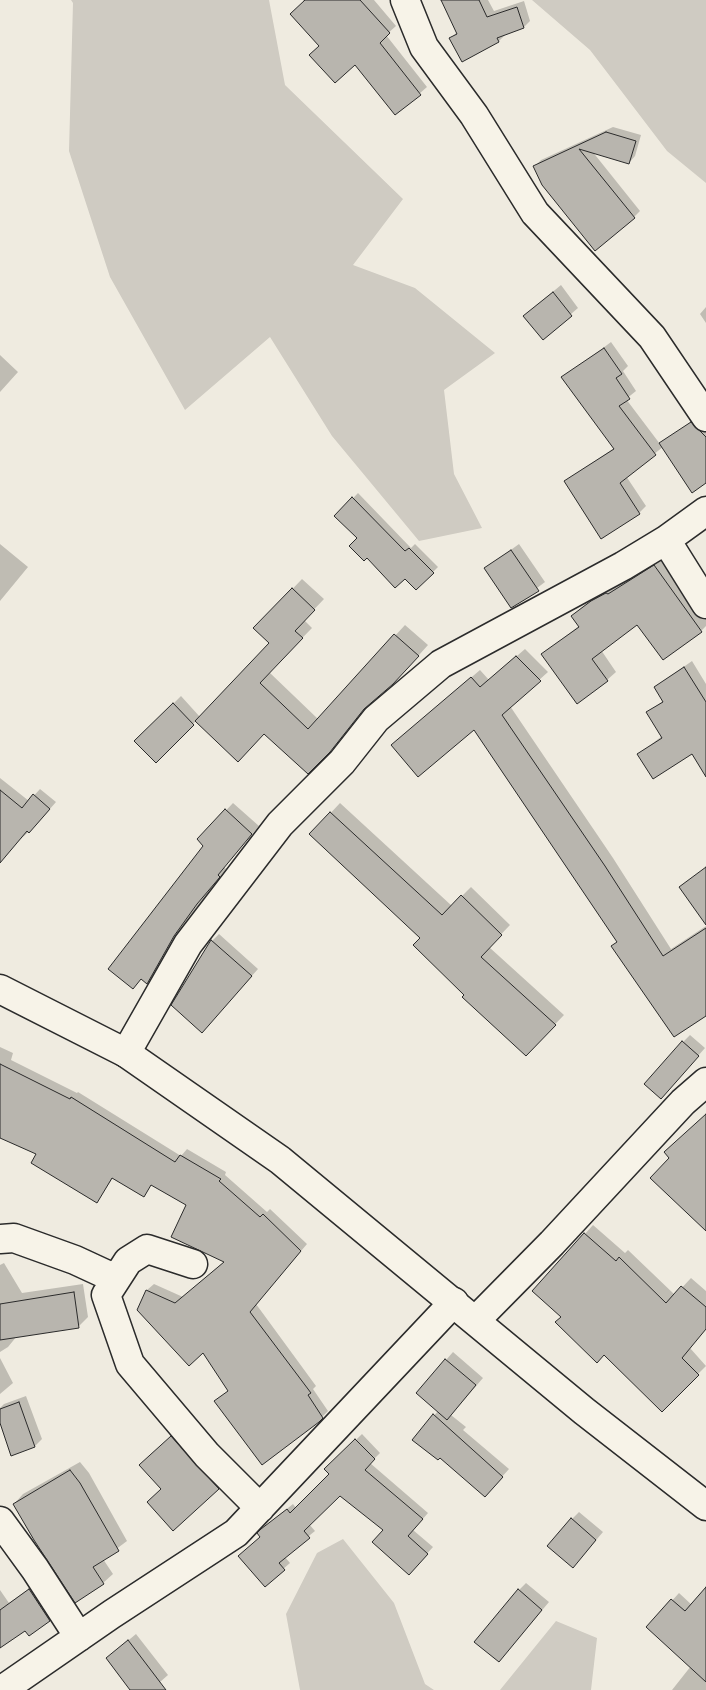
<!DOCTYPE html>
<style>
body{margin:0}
canvas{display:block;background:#efebe0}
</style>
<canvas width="706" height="1690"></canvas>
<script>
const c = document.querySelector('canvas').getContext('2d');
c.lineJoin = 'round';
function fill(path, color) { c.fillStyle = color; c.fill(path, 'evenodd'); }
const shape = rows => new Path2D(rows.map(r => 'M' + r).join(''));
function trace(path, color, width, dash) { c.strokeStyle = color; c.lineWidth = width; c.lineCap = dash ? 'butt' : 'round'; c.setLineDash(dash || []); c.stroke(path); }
fill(shape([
 [71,0,269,0,285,85,403,199,353,265,415,288,495,353,444,390,454,474,482,528,419,541,332,436,270,337,185,410,110,277,69,151,73,3],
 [532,0,706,0,706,183,667,151,590,50],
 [343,1539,394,1603,425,1684,434,1690,300,1690,286,1614,317,1553],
 [556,1621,597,1638,591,1690,500,1690]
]), '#cfcbc2');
fill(shape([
 [303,0,374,0,396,26,386,35,427,87,396,114,355,63,320,45],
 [442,0,488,0,494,11,524,1,530,21,524,27,505,35,499,41,462,60,451,38,457,32],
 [613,127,641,135,635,156,629,163,592,151,640,211,634,217,535,166,541,160],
 [561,285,578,308,543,338,532,309],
 [706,307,706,323,700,314],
 [611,342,628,366,623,371,636,391,626,399,660,444,699,416,706,422,706,482,663,447,626,476,646,506,639,513,566,481,614,448,567,375],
 [0,355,18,372,0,392],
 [358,493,411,548,415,544,438,567,416,589,336,516],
 [0,544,28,567,0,601],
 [519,544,545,582,512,607,486,568],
 [664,557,706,616,706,626,701,631,663,658,638,624,601,650,616,672,607,680,543,654,580,625,573,616,582,607,601,592,616,585,617,586],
 [302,579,324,599,304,620,312,628,269,672,318,719,405,625,428,645,403,673,370,702,340,740,308,772,264,732,196,721,156,761,136,741,181,696,200,717,270,643,255,628],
 [525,649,548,672,510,706,613,858,671,949,706,926,706,1013,613,946,618,941,474,728,392,745,480,670,489,680],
 [692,661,706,684,706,775,692,752,639,754,662,736,648,712,664,700,655,687],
 [0,778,29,801,40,789,56,802,36,825,0,858],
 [233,803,259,826,224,867,226,869,181,928,154,976,147,983,205,846,199,839],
 [340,803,452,906,471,887,510,925,489,947,564,1015,535,1045,466,994,422,938,311,834],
 [219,934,258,969,209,1024,212,941],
 [690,1035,705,1048,668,1090,683,1042],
 [0,1047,13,1053,11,1060,77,1093,78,1092,181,1156,187,1149,226,1172,225,1175,267,1212,270,1209,307,1244,256,1304,316,1386,313,1389,328,1411,322,1417,216,1401,229,1390,203,1351,138,1310,147,1290,154,1284,183,1297,225,1261,188,1205,152,1184,143,1195,113,1178,97,1201,38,1154,0,1137],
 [593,1225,625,1253,628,1250,675,1295,691,1278,706,1291,706,1329,690,1348,706,1366,662,1410,604,1354,534,1291],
 [4,1263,22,1293,83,1284,88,1317,78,1327,17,1336,8,1347,0,1352,0,1265],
 [453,1352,483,1378,451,1415,466,1427,463,1430,509,1469,492,1488,414,1439,438,1411,446,1360],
 [0,1358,13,1383,0,1394],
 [26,1396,42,1439,35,1446,0,1420,0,1408,4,1404],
 [182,1427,228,1478,218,1488,162,1489,151,1454],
 [362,1434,380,1453,370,1463,428,1513,413,1530,433,1547,415,1567,385,1530,340,1494,309,1524,315,1531,284,1556,290,1563,265,1585,262,1536,269,1523,293,1504,296,1508,331,1474,326,1469],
 [80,1462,89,1473,127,1541,103,1559,113,1574,103,1583,14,1504,23,1494],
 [579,1512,603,1532,580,1559,572,1519],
 [37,1583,56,1613,49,1620,25,1629,0,1647,0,1590,9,1603],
 [526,1583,549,1602,506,1653,519,1590],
 [706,1589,706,1690,672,1690,691,1666,648,1627,679,1593,692,1605],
 [136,1634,168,1675,151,1690,132,1690,107,1658]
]), '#0003');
const building = shape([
 [305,0,360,0,390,33,380,43,421,95,395,115,355,65,335,83,309,55,319,46,290,14,305,0],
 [441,0,479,0,487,17,517,7,524,28,497,38,499,42,462,62,449,38,457,34,441,0],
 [606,132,636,141,629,164,579,149,635,218,595,251,542,185,533,166,606,132],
 [553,292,572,316,543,340,523,316,553,292],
 [604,348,622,374,616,378,630,399,619,406,656,455,620,483,640,514,601,539,564,481,614,449,561,377,604,348],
 [691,422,706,437,706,483,692,493,659,443,691,422],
 [352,497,405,551,409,548,434,573,416,590,405,579,395,588,367,558,364,561,349,546,357,538,334,516,352,497],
 [511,550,539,591,511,608,484,568,511,550],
 [654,565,702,632,663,660,637,625,592,659,608,681,577,704,541,654,579,627,571,616,591,601,606,593,608,594,654,565],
 [292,588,315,610,295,631,303,638,260,683,308,729,394,634,419,656,393,684,364,709,330,752,308,774,264,734,238,762,195,721,269,643,253,628,292,588],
 [516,656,541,681,502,715,605,866,663,956,706,928,706,1016,674,1037,611,946,617,942,474,730,418,777,391,745,471,677,480,687,516,656],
 [684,667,706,702,706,777,692,754,653,779,637,754,662,738,646,712,663,702,654,687,684,667],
 [173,703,194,725,156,763,134,741,173,703],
 [0,790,22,808,33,794,50,809,29,833,27,831,0,863,0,790],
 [225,809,252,834,218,875,220,877,197,904,174,936,147,984,141,979,133,989,108,969,203,846,197,839,225,809],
 [330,812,442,915,461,895,502,935,481,957,556,1025,526,1056,462,997,464,995,413,945,420,938,309,834,330,812],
 [706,867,706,925,679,887,706,867],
 [211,940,252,976,202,1033,171,1005,211,940],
 [682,1041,699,1056,661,1099,644,1084,682,1041],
 [0,1064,70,1099,71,1097,175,1162,180,1155,221,1179,219,1181,260,1217,263,1214,301,1251,250,1312,311,1393,308,1395,323,1418,319,1422,262,1465,214,1401,228,1391,203,1353,189,1366,137,1310,146,1290,175,1303,224,1262,171,1237,186,1205,151,1185,144,1197,112,1178,97,1203,31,1163,36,1154,0,1138,0,1064],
 [706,1114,706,1231,650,1178,669,1158,664,1152,706,1114],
 [584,1233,616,1261,619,1257,666,1303,681,1286,706,1307,706,1329,682,1358,699,1375,662,1412,604,1355,597,1363,555,1322,561,1317,532,1291,584,1233],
 [74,1292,79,1328,0,1340,0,1304,74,1292],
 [445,1359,476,1385,447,1420,416,1393,445,1359],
 [19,1402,35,1447,11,1456,0,1423,0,1409,19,1402],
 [433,1414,503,1477,485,1497,440,1458,438,1460,412,1440,433,1414],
 [171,1436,219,1489,173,1531,147,1502,161,1489,139,1465,171,1436],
 [355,1439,375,1459,365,1470,423,1519,408,1536,428,1554,409,1575,372,1542,383,1530,340,1496,304,1531,310,1538,279,1563,285,1570,265,1587,238,1556,260,1537,257,1533,261,1529,287,1509,290,1513,329,1474,324,1469,355,1439],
 [70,1470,80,1483,119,1551,93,1567,104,1584,75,1603,34,1540,13,1504,70,1470],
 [571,1518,596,1540,573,1568,547,1546,571,1518],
 [706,1587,706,1682,646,1627,671,1599,685,1611,706,1587],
 [29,1589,50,1621,29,1636,25,1631,0,1648,0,1610,29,1589],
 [518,1589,542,1610,499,1662,474,1642,518,1589],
 [128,1640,166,1690,130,1690,106,1658,128,1640]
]);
fill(building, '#b8b5ae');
trace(building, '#2b2b2b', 1);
const minor = shape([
 [405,0,424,47,474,115,535,213,652,337,706,417],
 [666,540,706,511],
 [126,1053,188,944,280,824,342,762,376,719,441,664,623,566,666,540,706,604],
 [0,1239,14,1238,75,1260,116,1279],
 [193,1264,147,1249,128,1261,106,1295,130,1364,207,1455,260,1508],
 [476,1320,552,1243,683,1102,706,1082],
 [0,1521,35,1569,79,1637],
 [2,1690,112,1614,236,1533,454,1302]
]);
const major = shape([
 [0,989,126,1053,280,1160,584,1411,706,1506]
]);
trace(minor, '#2b2b2b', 31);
trace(major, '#2b2b2b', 31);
trace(minor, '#f7f3e8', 28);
trace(major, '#f7f3e8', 28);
</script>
